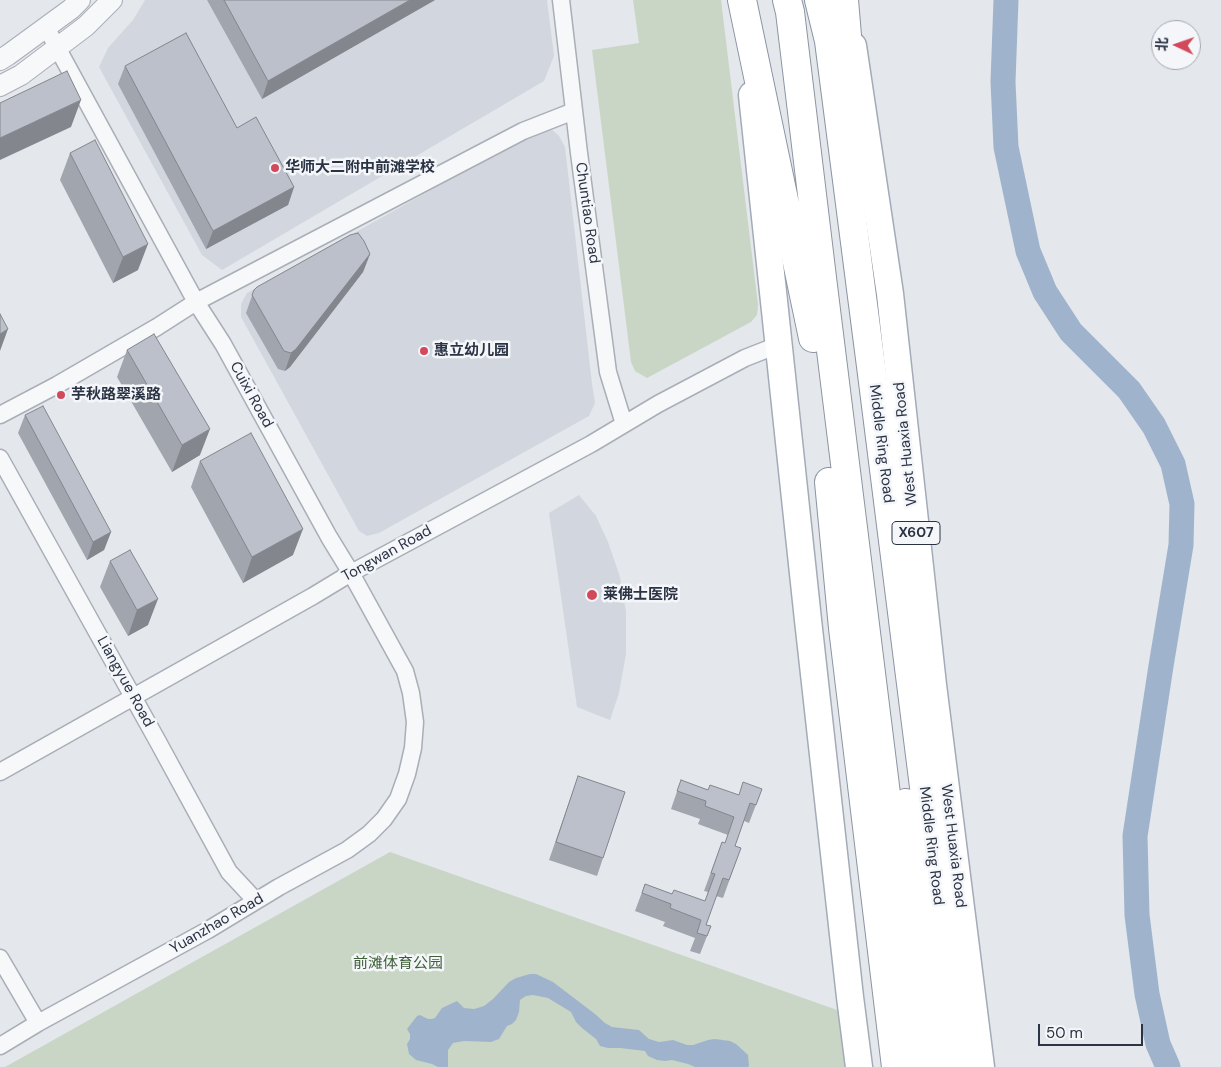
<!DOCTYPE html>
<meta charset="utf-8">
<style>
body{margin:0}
#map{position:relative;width:1221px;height:1067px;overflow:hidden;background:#e4e7ec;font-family:"DM Sans","Noto Sans SC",sans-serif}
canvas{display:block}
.north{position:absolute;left:1151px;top:20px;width:50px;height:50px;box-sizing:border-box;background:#f4f6f9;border:1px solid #a4a8b1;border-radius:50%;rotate:273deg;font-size:14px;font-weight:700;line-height:20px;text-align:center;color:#2b3445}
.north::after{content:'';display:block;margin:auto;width:18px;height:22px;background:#d1495b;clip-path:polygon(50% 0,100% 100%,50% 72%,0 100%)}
.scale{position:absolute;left:1038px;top:1024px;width:105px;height:22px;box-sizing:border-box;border:2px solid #2b3445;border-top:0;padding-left:6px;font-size:15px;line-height:18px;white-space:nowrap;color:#2b3445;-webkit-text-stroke:4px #f4f6f9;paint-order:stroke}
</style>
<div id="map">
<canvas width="1221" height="1067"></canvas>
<div class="north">北</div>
<div class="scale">50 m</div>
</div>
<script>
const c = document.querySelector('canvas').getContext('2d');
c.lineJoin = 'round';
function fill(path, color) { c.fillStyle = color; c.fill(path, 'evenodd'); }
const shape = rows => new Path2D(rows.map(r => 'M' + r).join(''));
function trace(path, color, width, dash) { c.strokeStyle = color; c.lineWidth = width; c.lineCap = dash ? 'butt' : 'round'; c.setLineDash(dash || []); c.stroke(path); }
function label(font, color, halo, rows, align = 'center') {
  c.font = font + ' "DM Sans","Noto Sans SC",sans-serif'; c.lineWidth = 5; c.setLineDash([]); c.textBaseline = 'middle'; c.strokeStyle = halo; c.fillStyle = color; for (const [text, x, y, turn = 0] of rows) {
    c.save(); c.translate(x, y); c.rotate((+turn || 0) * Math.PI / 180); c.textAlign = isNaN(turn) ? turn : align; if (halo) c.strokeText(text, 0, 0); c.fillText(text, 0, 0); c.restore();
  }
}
fill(shape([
 [145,0,547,0,554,56,544,81,222,270,202,255,99,67,108,48,133,20],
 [547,125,559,136,565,147,592,384,595,403,589,416,379,533,367,536,359,531,241,317,241,304,247,293],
 [579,495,596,516,608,542,620,577,626,612,626,654,619,693,610,720,577,707,549,513]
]), '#d2d6de');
fill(shape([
 [633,0,721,0,758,305,757,315,751,322,647,378,635,371,631,362,592,50,639,43],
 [390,852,840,1011,847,1067,5,1067]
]), '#c9d6c5');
fill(shape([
 [530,974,536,974,553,982,595,1014,605,1023,612,1027,639,1030,649,1039,659,1042,673,1040,687,1045,693,1045,708,1040,715,1039,730,1041,736,1044,748,1055,749,1066,748,1067,695,1067,688,1064,672,1060,665,1061,657,1060,648,1056,645,1051,620,1048,608,1048,600,1046,596,1039,582,1028,576,1022,571,1012,548,998,533,995,526,996,520,1000,519,1012,516,1020,512,1024,507,1026,499,1039,491,1042,464,1041,453,1043,448,1050,448,1067,438,1067,432,1064,416,1060,409,1054,407,1044,410,1039,410,1034,407,1029,417,1016,420,1015,428,1019,432,1019,435,1018,442,1008,457,1001,464,1008,474,1009,484,1006,493,999,509,982,516,978]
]), '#9fb4cc');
trace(shape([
 [1006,0,1003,82,1006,147,1028,251,1045,292,1071,332,1129,390,1154,426,1173,464,1182,504,1181,545,1161,666,1135,836,1137,915,1147,994,1158,1044,1168,1067]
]), '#9fb4cc', 25);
const minor = shape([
 [561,0,579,153,608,372,624,424],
 [0,415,57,385,157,327,196,302,523,131,574,111],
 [0,458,157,740,229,872,256,901],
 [0,772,313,596,351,573,591,444,658,404,745,358,778,345],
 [0,958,38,1023],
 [0,1046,38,1023,208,930,279,887,347,850,369,834,384,819,398,799,407,774,413,748,415,722,411,693,405,671,351,573,329,537,223,344,196,302,46,27]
]);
const tertiary = shape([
 [0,60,8,55,71,9,80,0],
 [0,86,21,75,86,26,112,0]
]);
const primary = shape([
 [853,46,890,294,933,685,981,1067],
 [752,95,808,620,850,997,859,1067]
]);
const trunk = shape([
 [742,0,813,338],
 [787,0,790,12,823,286,885,786,918,1067],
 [819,0,829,41,872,374,938,898,961,1067],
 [844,0,850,71],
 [829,482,843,628,896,1067],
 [906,803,939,1067]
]);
trace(minor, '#a9aeb7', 19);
trace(tertiary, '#a9aeb7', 22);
trace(primary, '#a3abb8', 29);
trace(trunk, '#8b94a3', 30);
trace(minor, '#f7f8fa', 16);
trace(tertiary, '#f7f8fa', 20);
trace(primary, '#fff', 26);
trace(trunk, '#fff', 28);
fill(shape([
 [207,0,435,0,262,99],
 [125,66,237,128,294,187,288,205,206,249,118,84],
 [70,153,138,270,113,283,60,180],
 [370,254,363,272,290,367,285,371,278,369,246,313,254,290],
 [127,350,200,455,172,472,117,377],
 [25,415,111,532,104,550,87,560,18,433],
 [200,461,293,555,243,583,191,487],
 [110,561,148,625,128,636,100,587],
 [578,776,603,858,597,876,549,860],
 [681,780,708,790,739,795,762,789,749,823,744,821,735,846,741,848,723,898,716,896,706,925,711,926,700,954,690,951,695,938,663,926,665,922,635,911,645,884,672,894,705,901,708,892,704,891,722,842,725,843,728,835,698,824,700,819,671,809]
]), '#a1a5ae');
fill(shape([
 [410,0,435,0,262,99,268,81],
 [81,100,71,127,0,160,0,138],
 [294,187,288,205,206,249,213,231],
 [148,244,138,270,113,283,123,257],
 [370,254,363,272,290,367,285,371,291,353],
 [8,329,0,351,0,334],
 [210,429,200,455,172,472,182,445],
 [303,529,293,555,243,583,252,557],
 [111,532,104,550,87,560,93,542],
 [158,599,148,625,128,636,137,610]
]), '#83868d');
const building = shape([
 [224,0,410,0,268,81,224,0],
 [186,33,237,128,256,117,294,187,213,231,125,66,186,33],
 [67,71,81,100,0,138,0,103,67,71],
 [95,140,148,244,123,257,70,153,95,140],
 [358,233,364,241,370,254,296,349,291,353,284,351,252,295,254,290,257,287,350,235,358,233],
 [0,314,8,329,0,334,0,314],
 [154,334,210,429,182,445,127,350,154,334],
 [43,406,111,532,93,542,25,415,43,406],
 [251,433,303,529,252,557,200,461,251,433],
 [130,550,158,599,137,610,110,561,130,550],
 [578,776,625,792,603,858,556,842,578,776],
 [681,780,708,790,710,785,739,795,743,782,762,789,756,805,750,803,735,846,741,848,729,880,723,878,706,925,711,926,707,936,697,933,701,920,670,908,671,904,642,893,645,884,672,894,674,890,705,901,715,874,711,873,722,842,725,843,734,817,705,806,706,801,677,791,681,780]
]);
fill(building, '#bbc0ca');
trace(building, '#83868d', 1);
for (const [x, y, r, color] of [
 [275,168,5,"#d1495b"],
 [424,351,5,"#d1495b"],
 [61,395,5,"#d1495b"],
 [592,595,6,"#d1495b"]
]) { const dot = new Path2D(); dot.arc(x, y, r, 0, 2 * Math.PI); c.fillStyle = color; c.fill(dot); trace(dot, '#f4f6f9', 2); }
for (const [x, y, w] of [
 [916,533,48]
]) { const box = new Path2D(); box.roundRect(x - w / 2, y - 11.5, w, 23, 4); c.fillStyle = '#f4f6f9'; c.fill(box); trace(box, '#2b3445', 1); }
label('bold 14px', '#2b3445', null, [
 ["X607",916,533]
]);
label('bold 15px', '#2b3445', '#f4f6f9', [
 ["华师大二附中前滩学校",285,168],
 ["惠立幼儿园",434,351],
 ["芋秋路翠溪路",71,395],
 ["莱佛士医院",603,595]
], 'left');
label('15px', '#2b3445', '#f4f6f9', [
 ["Chuntiao Road",587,213,82],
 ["Cuixi Road",251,395,61],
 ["Middle Ring Road",881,444,83],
 ["West Huaxia Road",906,444,-96],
 ["Tongwan Road",387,554,-29],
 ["Liangyue Road",125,682,61],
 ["Middle Ring Road",931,846,83],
 ["West Huaxia Road",953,846,83],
 ["Yuanzhao Road",217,924,-30]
]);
label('15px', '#3f6138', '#f4f6f9', [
 ["前滩体育公园",398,964]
]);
</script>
